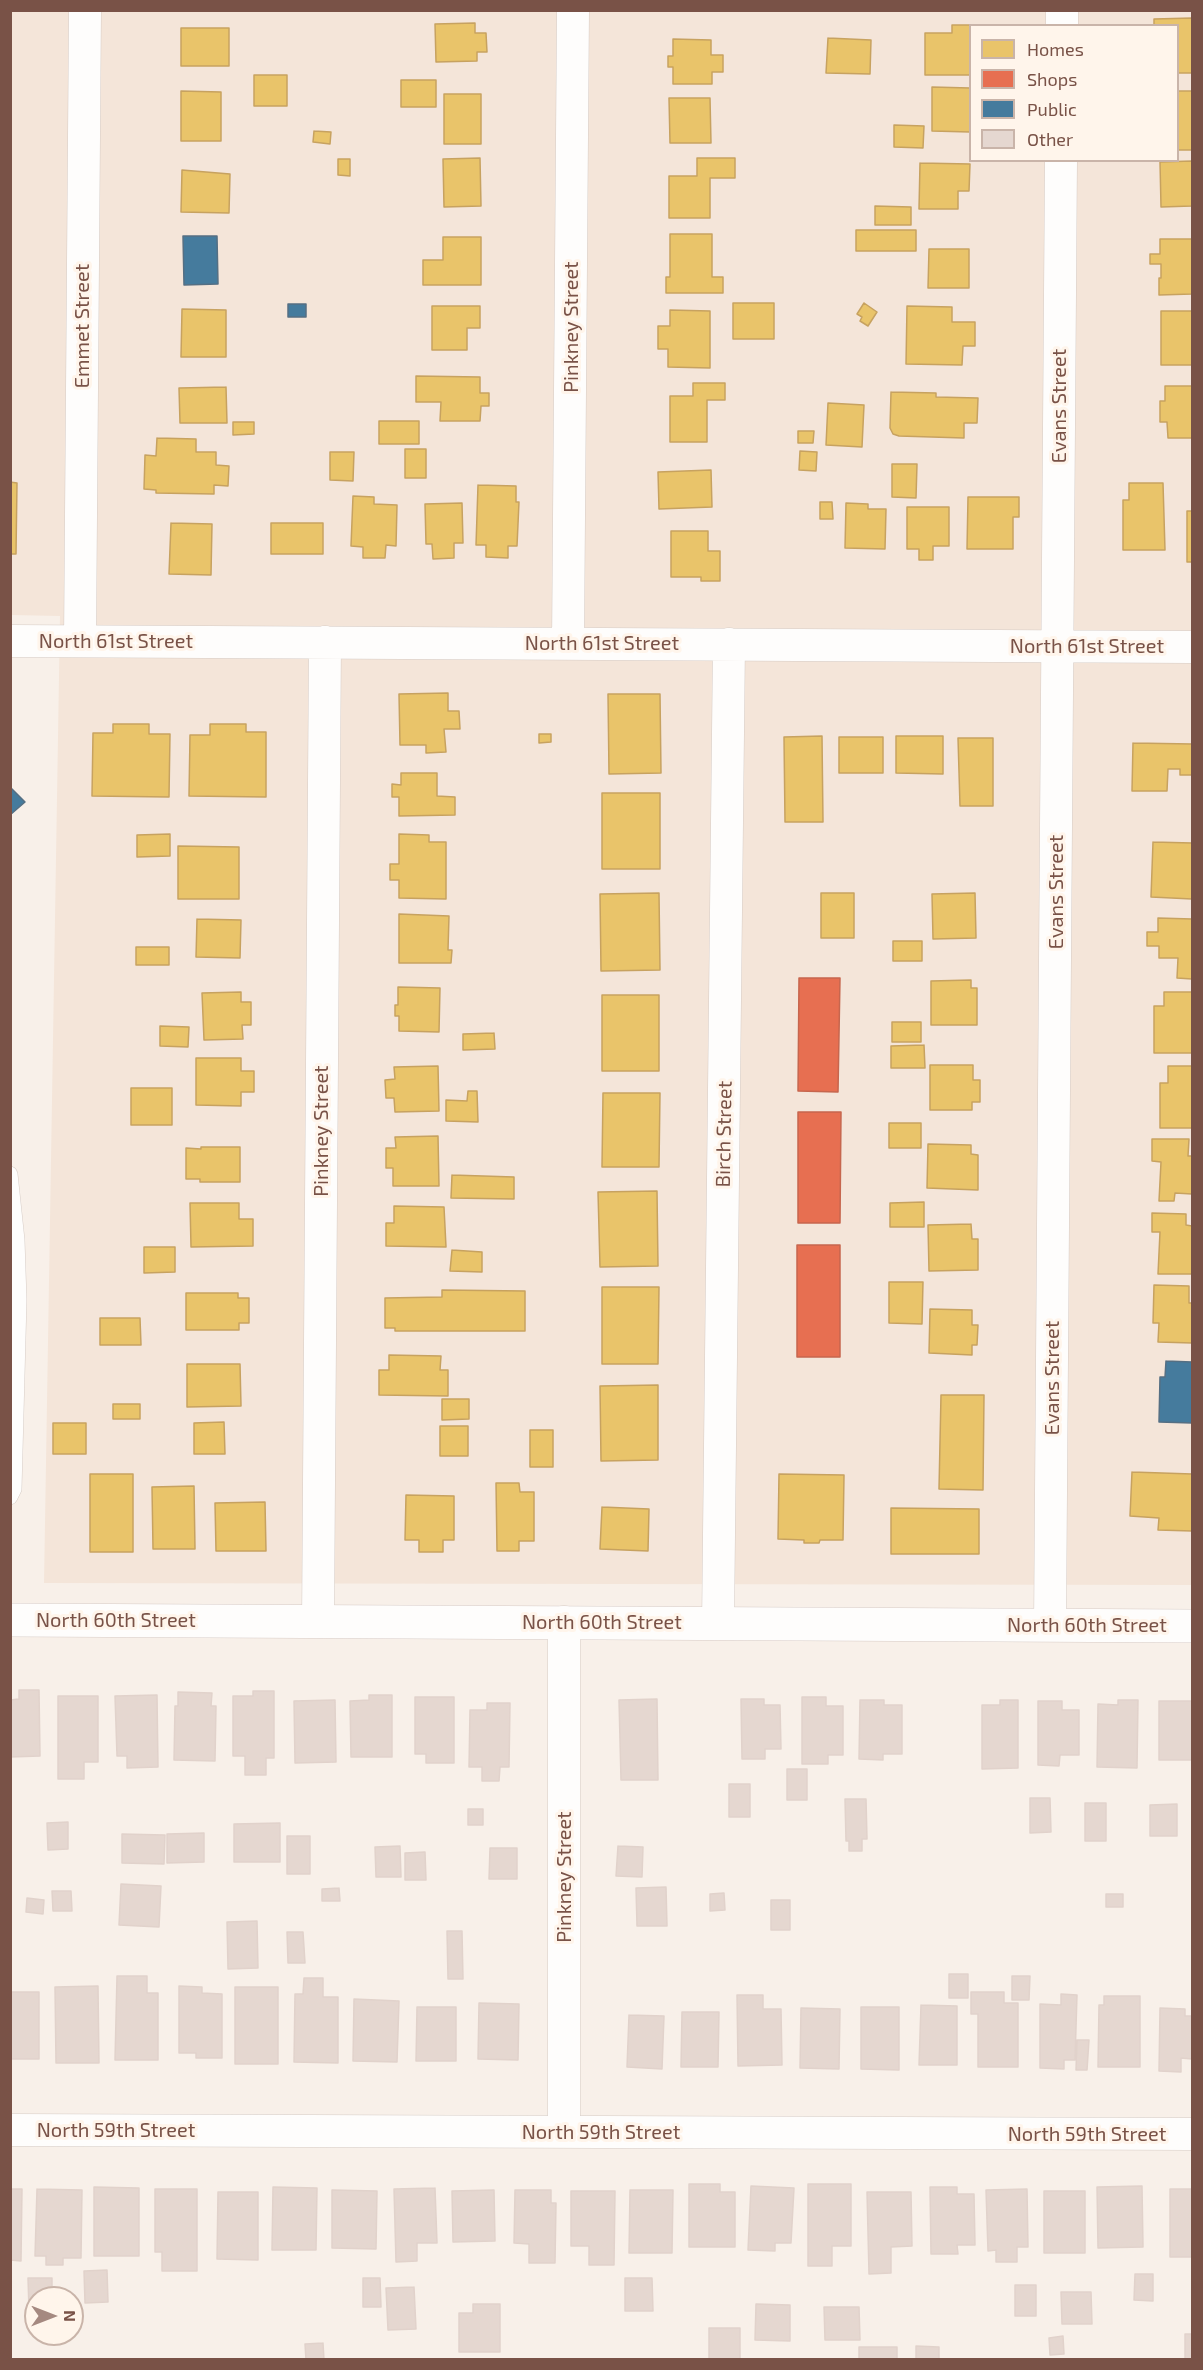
<!DOCTYPE html>
<style>
body{margin:0}
#map{position:relative;width:1203px;height:2370px;overflow:hidden;background:#f8f0e9;font-family:"Exo 2",sans-serif}
canvas{display:block}
.frame{position:absolute;inset:0;border:12px solid #795247;pointer-events:none}
.legend{position:absolute;left:969px;top:24px;width:210px;height:138px;box-sizing:border-box;background:#fff5eb;border:2px solid #c9b4a9;margin:0;padding:8px 10px;list-style:none;font-size:18px;color:#795247}
.legend li{display:flex;align-items:center;gap:12px;height:30px}
.legend b{width:30px;border:2px solid #c9b4a9}
.north{position:absolute;left:24px;top:2286px;width:60px;height:60px;box-sizing:border-box;background:#fff5eb;border:2px solid #c9b4a9;border-radius:50%;rotate:90deg;font-size:16px;font-weight:700;line-height:24px;text-align:center;color:#795247}
.north::after{content:'';display:block;margin:auto;width:21px;height:27px;background:#a58980;clip-path:polygon(50% 0,100% 100%,50% 72%,0 100%)}
</style>
<div id="map">
<canvas width="1203" height="2370"></canvas>
<div class="frame"></div>
<ul class="legend">
<li><b style="height:16px;background:#e9c46a"></b>Homes</li>
<li><b style="height:16px;background:#e76f51"></b>Shops</li>
<li><b style="height:16px;background:#457b9d"></b>Public</li>
<li><b style="height:16px;background:#e5d7d0"></b>Other</li>
</ul>
<div class="north">N</div>
</div>
<script>
const c = document.querySelector('canvas').getContext('2d');
c.lineJoin = 'round';
function fill(path, color) { c.fillStyle = color; c.fill(path, 'evenodd'); }
const shape = rows => new Path2D(rows.map(r => 'M' + r).join(''));
function trace(path, color, width, dash) { c.strokeStyle = color; c.lineWidth = width; c.lineCap = dash ? 'butt' : 'round'; c.setLineDash(dash || []); c.stroke(path); }
function label(font, color, halo, rows, align = 'center') {
  c.font = font + ' "Exo 2",sans-serif'; c.lineWidth = 6; c.setLineDash([]); c.textBaseline = 'middle'; c.strokeStyle = halo; c.fillStyle = color; for (const [text, x, y, turn = 0] of rows) {
    c.save(); c.translate(x, y); c.rotate((+turn || 0) * Math.PI / 180); c.textAlign = isNaN(turn) ? turn : align; if (halo) c.strokeText(text, 0, 0); c.fillText(text, 0, 0); c.restore();
  }
}
fill(shape([
 [11,11,1192,11,1192,1585,44,1583,60,616,11,615],
 [970,26,1178,26,1178,160,970,160]
]), '#f4e5d9');
const homes = shape([
 [1192,18,1192,73,1178,73,1178,26,1154,26,1154,19,1192,18],
 [475,23,475,33,486,33,487,52,477,52,477,61,436,62,435,24,475,23],
 [952,25,971,25,970,75,925,75,925,33,952,33,952,25],
 [181,28,229,28,229,66,181,66,181,28],
 [828,38,871,40,870,74,826,73,828,38],
 [673,39,711,40,711,55,723,55,723,72,712,72,712,84,673,84,673,67,668,67,668,56,673,56,673,39],
 [254,75,287,75,287,106,254,106,254,75],
 [401,80,436,80,436,107,401,107,401,80],
 [932,87,970,88,970,132,932,131,932,87],
 [181,91,221,92,221,141,181,141,181,91],
 [1178,91,1192,91,1192,150,1178,150,1178,91],
 [444,94,481,94,481,144,444,144,444,94],
 [669,98,710,98,711,143,670,143,669,98],
 [894,125,924,126,923,148,894,147,894,125],
 [314,131,331,132,330,144,313,142,314,131],
 [480,158,481,206,444,207,443,159,480,158],
 [697,158,735,158,735,178,710,178,710,218,669,218,669,176,697,176,697,158],
 [338,159,350,159,350,176,338,175,338,159],
 [1192,161,1192,206,1161,207,1160,162,1192,161],
 [920,163,970,164,969,191,958,191,958,209,919,209,920,163],
 [182,170,230,174,229,213,181,212,182,170],
 [875,206,911,207,911,225,875,225,875,206],
 [856,230,916,230,916,251,856,251,856,230],
 [670,234,712,234,712,277,723,277,723,293,666,293,666,277,670,277,670,234],
 [443,237,481,237,481,285,423,285,423,260,443,260,443,237],
 [1160,239,1192,239,1192,294,1159,295,1159,278,1161,278,1161,264,1150,264,1150,254,1160,254,1160,239],
 [929,249,969,249,969,288,928,288,929,249],
 [733,303,774,303,774,339,733,339,733,303],
 [864,303,877,312,868,326,860,321,862,317,857,314,864,303],
 [432,306,480,306,480,328,467,328,467,350,432,350,432,306],
 [907,306,952,307,952,322,975,322,975,346,963,346,962,365,906,364,907,306],
 [182,309,226,310,226,357,181,357,182,309],
 [670,310,710,311,710,368,668,367,668,349,658,349,658,326,670,326,670,310],
 [1161,311,1192,311,1192,365,1161,365,1161,311],
 [416,376,480,377,480,393,489,393,489,406,481,406,480,421,440,421,441,402,416,402,416,376],
 [693,383,725,383,725,400,707,400,707,442,670,442,670,396,693,396,693,383],
 [1165,386,1192,386,1192,438,1168,438,1167,422,1160,422,1160,401,1165,401,1165,386],
 [226,387,227,423,180,423,179,388,226,387],
 [891,392,936,393,936,397,978,398,977,423,964,423,964,438,899,436,893,434,890,428,891,392],
 [828,403,864,405,862,447,826,445,828,403],
 [379,421,419,421,419,444,379,444,379,421],
 [233,422,254,422,254,434,233,435,233,422],
 [798,431,814,431,813,443,798,443,798,431],
 [157,438,196,439,196,452,216,452,216,465,229,466,228,486,214,485,214,494,156,493,156,490,144,489,145,455,156,456,157,438],
 [405,449,426,449,426,478,405,478,405,449],
 [800,451,817,452,816,471,799,470,800,451],
 [330,452,354,452,353,481,330,480,330,452],
 [892,464,917,464,916,498,892,497,892,464],
 [711,470,712,507,659,509,658,472,711,470],
 [10,482,17,483,16,554,10,554,10,482],
 [1129,483,1163,483,1165,550,1123,550,1123,500,1129,500,1129,483],
 [478,485,516,486,516,502,519,502,517,546,508,546,508,558,486,557,486,545,476,545,478,485],
 [353,496,374,497,374,504,397,505,396,546,386,545,385,558,363,558,363,547,351,546,353,496],
 [968,497,1019,497,1019,517,1013,517,1013,549,967,549,968,497],
 [820,502,832,502,833,519,820,519,820,502],
 [462,503,463,543,454,543,454,558,433,559,432,544,426,544,425,504,462,503],
 [846,503,868,504,868,509,886,509,885,549,845,548,846,503],
 [907,507,949,507,949,546,933,546,933,560,919,560,919,549,907,549,907,507],
 [1187,511,1192,511,1192,562,1187,562,1187,511],
 [171,523,212,524,211,575,169,574,171,523],
 [271,523,323,523,323,554,271,554,271,523],
 [671,531,708,531,708,551,720,551,720,581,701,581,701,577,671,577,671,531],
 [448,693,448,711,459,711,460,729,444,729,446,752,426,753,426,745,400,745,399,694,448,693],
 [608,694,660,694,661,773,609,774,608,694],
 [113,724,149,724,149,734,170,734,169,797,92,796,93,733,113,733,113,724],
 [210,724,246,724,246,732,266,732,266,797,189,796,190,735,210,735,210,724],
 [539,734,551,734,551,742,539,743,539,734],
 [822,736,823,822,785,822,784,737,822,736],
 [896,736,943,736,943,774,896,773,896,736],
 [839,737,883,737,883,773,839,773,839,737],
 [958,738,993,738,993,806,960,806,958,738],
 [1133,743,1192,744,1192,775,1180,775,1180,769,1168,769,1167,791,1132,791,1133,743],
 [401,773,437,773,437,796,455,797,455,815,399,816,399,797,392,797,392,784,401,785,401,773],
 [602,793,660,793,660,869,602,869,602,793],
 [170,834,170,856,137,857,137,835,170,834],
 [399,834,429,835,429,842,446,842,446,899,399,898,399,880,390,880,390,864,399,864,399,834],
 [1153,842,1192,843,1192,899,1151,897,1153,842],
 [178,846,239,847,239,899,178,899,178,846],
 [659,893,660,970,601,971,600,894,659,893],
 [821,893,854,893,854,938,821,938,821,893],
 [975,893,976,938,933,939,932,894,975,893],
 [399,914,449,916,448,950,452,950,451,963,399,963,399,914],
 [1158,918,1192,919,1192,979,1177,978,1178,958,1159,958,1159,946,1147,946,1147,932,1158,932,1158,918],
 [197,919,241,920,240,958,196,957,197,919],
 [893,941,922,941,922,961,893,961,893,941],
 [136,947,169,947,169,965,136,965,136,947],
 [971,980,971,988,977,988,977,1025,931,1025,931,981,971,980],
 [398,987,440,988,439,1032,399,1031,399,1016,395,1016,395,1005,398,1005,398,987],
 [241,992,241,1002,251,1002,251,1025,242,1025,243,1039,204,1040,202,993,241,992],
 [1164,992,1192,992,1192,1053,1154,1053,1154,1006,1164,1006,1164,992],
 [602,995,659,995,659,1071,602,1071,602,995],
 [892,1022,921,1022,921,1042,892,1042,892,1022],
 [160,1026,189,1027,188,1047,160,1046,160,1026],
 [494,1033,495,1049,463,1050,463,1034,494,1033],
 [924,1045,925,1068,891,1068,891,1046,924,1045],
 [196,1058,241,1058,241,1071,254,1071,254,1092,241,1092,241,1106,196,1105,196,1058],
 [930,1065,973,1065,973,1080,980,1080,980,1102,972,1102,972,1110,930,1110,930,1065],
 [438,1066,439,1111,395,1112,394,1098,386,1098,385,1080,395,1079,394,1067,438,1066],
 [1168,1066,1192,1066,1192,1128,1160,1128,1160,1083,1168,1083,1168,1066],
 [131,1088,172,1088,172,1125,131,1125,131,1088],
 [468,1091,477,1091,478,1122,446,1121,446,1100,467,1101,468,1091],
 [603,1093,660,1093,659,1167,602,1167,603,1093],
 [889,1123,921,1123,921,1148,889,1148,889,1123],
 [438,1136,439,1186,393,1186,393,1168,386,1168,386,1148,396,1148,395,1137,438,1136],
 [1152,1139,1189,1139,1188,1156,1192,1156,1192,1194,1175,1193,1174,1201,1159,1201,1161,1162,1152,1161,1152,1139],
 [928,1144,971,1145,971,1154,978,1155,978,1190,927,1188,928,1144],
 [201,1147,240,1147,240,1182,200,1182,200,1179,186,1179,186,1148,201,1149,201,1147],
 [452,1175,514,1177,514,1199,451,1198,452,1175],
 [657,1191,658,1266,600,1267,598,1192,657,1191],
 [924,1202,924,1227,890,1227,890,1203,924,1202],
 [190,1203,239,1203,239,1219,253,1219,253,1246,191,1247,190,1203],
 [394,1206,444,1207,446,1247,386,1246,386,1223,394,1223,394,1206],
 [1152,1213,1186,1214,1186,1225,1192,1226,1192,1274,1158,1274,1160,1232,1152,1232,1152,1213],
 [971,1224,972,1239,978,1239,978,1270,929,1271,928,1225,971,1224],
 [144,1247,175,1247,175,1272,144,1273,144,1247],
 [452,1250,482,1252,482,1272,450,1271,452,1250],
 [889,1282,923,1282,922,1324,889,1323,889,1282],
 [1154,1285,1189,1286,1189,1303,1192,1303,1192,1343,1158,1342,1159,1323,1153,1323,1154,1285],
 [602,1287,659,1287,658,1364,602,1364,602,1287],
 [442,1290,525,1291,525,1331,395,1331,395,1328,385,1328,385,1298,442,1297,442,1290],
 [186,1293,238,1293,238,1298,249,1298,249,1323,239,1323,239,1330,186,1330,186,1293],
 [930,1309,972,1310,972,1325,978,1325,977,1345,972,1345,972,1355,929,1353,930,1309],
 [100,1318,140,1318,141,1345,100,1345,100,1318],
 [389,1355,441,1356,440,1370,448,1370,448,1396,379,1395,379,1370,389,1370,389,1355],
 [187,1364,240,1364,241,1406,187,1407,187,1364],
 [658,1385,658,1460,601,1461,600,1386,658,1385],
 [941,1395,984,1395,983,1490,939,1489,941,1395],
 [442,1399,469,1399,469,1419,442,1420,442,1399],
 [113,1404,140,1404,140,1419,113,1419,113,1404],
 [224,1422,225,1454,194,1454,194,1423,224,1422],
 [53,1423,86,1423,86,1454,53,1454,53,1423],
 [440,1426,468,1426,468,1456,440,1456,440,1426],
 [530,1430,553,1430,553,1467,530,1467,530,1430],
 [1132,1472,1192,1474,1192,1531,1158,1530,1159,1518,1130,1516,1132,1472],
 [90,1474,133,1474,133,1552,90,1552,90,1474],
 [779,1474,844,1475,843,1540,820,1540,819,1543,804,1543,804,1540,778,1539,779,1474],
 [496,1483,519,1483,520,1492,534,1492,534,1541,519,1541,519,1551,497,1551,496,1483],
 [194,1486,195,1549,153,1549,152,1487,194,1486],
 [406,1495,454,1496,454,1540,443,1540,443,1552,419,1552,419,1540,405,1540,406,1495],
 [265,1502,266,1551,216,1551,215,1503,265,1502],
 [602,1507,649,1509,648,1551,600,1549,602,1507],
 [891,1508,979,1509,979,1554,891,1554,891,1508]
]);
fill(homes, '#e9c46a');
trace(homes, '#c7a260', 1.5);
const shops = shape([
 [799,978,840,978,838,1092,798,1091,799,978],
 [798,1112,841,1112,840,1223,798,1223,798,1112],
 [797,1245,840,1245,840,1357,797,1357,797,1245]
]);
fill(shops, '#e76f51');
trace(shops, '#c6664e', 1.5);
const public = shape([
 [183,236,217,236,218,284,184,285,183,236],
 [288,304,306,304,306,317,288,317,288,304],
 [10,787,25,802,10,815,10,787],
 [1166,1361,1192,1362,1192,1423,1159,1422,1160,1377,1165,1377,1166,1361]
]);
fill(public, '#457b9d');
trace(public, '#556f83', 1.5);
const building = shape([
 [19,1690,39,1690,40,1756,10,1757,10,1700,19,1699,19,1690],
 [253,1691,274,1691,274,1758,266,1758,266,1775,245,1775,245,1756,233,1756,233,1696,253,1696,253,1691],
 [178,1692,212,1693,211,1706,216,1706,215,1761,174,1760,175,1706,178,1706,178,1692],
 [157,1695,158,1767,127,1768,127,1756,117,1756,115,1696,157,1695],
 [369,1695,392,1695,392,1757,351,1757,350,1701,369,1700,369,1695],
 [58,1696,98,1696,98,1762,84,1762,84,1779,58,1779,58,1696],
 [415,1697,454,1697,454,1763,426,1763,426,1754,415,1754,415,1697],
 [802,1697,826,1697,826,1706,843,1706,843,1755,828,1755,828,1764,802,1764,802,1697],
 [657,1699,658,1780,621,1780,619,1700,657,1699],
 [741,1699,764,1699,764,1705,780,1705,781,1749,765,1749,765,1759,742,1759,741,1699],
 [335,1700,336,1762,295,1763,294,1701,335,1700],
 [860,1700,884,1700,884,1705,902,1705,902,1754,883,1754,883,1760,859,1759,860,1700],
 [1000,1700,1018,1700,1018,1768,982,1769,982,1705,1000,1705,1000,1700],
 [1118,1700,1138,1700,1137,1768,1097,1767,1098,1704,1118,1705,1118,1700],
 [1038,1701,1062,1701,1062,1710,1079,1710,1079,1755,1060,1755,1059,1766,1038,1765,1038,1701],
 [1159,1701,1192,1701,1192,1760,1159,1760,1159,1701],
 [487,1703,510,1703,509,1767,500,1767,499,1781,482,1781,482,1767,469,1767,470,1710,487,1710,487,1703],
 [787,1769,807,1769,807,1800,787,1800,787,1769],
 [729,1784,750,1784,750,1817,729,1817,729,1784],
 [1030,1798,1050,1798,1051,1832,1030,1833,1030,1798],
 [845,1799,866,1799,867,1839,862,1839,862,1851,849,1851,849,1841,846,1841,845,1799],
 [1085,1803,1106,1803,1106,1841,1085,1841,1085,1803],
 [1177,1804,1177,1836,1150,1836,1150,1805,1177,1804],
 [468,1809,483,1809,483,1825,468,1825,468,1809],
 [68,1822,68,1849,48,1850,47,1823,68,1822],
 [280,1823,280,1862,234,1862,234,1824,280,1823],
 [204,1833,204,1862,167,1863,167,1834,204,1833],
 [122,1834,165,1835,164,1864,122,1863,122,1834],
 [287,1836,310,1836,310,1874,287,1874,287,1836],
 [400,1846,401,1877,376,1877,375,1847,400,1846],
 [618,1846,643,1847,642,1877,616,1876,618,1846],
 [490,1848,517,1848,517,1879,489,1879,490,1848],
 [425,1852,426,1880,405,1880,405,1853,425,1852],
 [121,1884,161,1886,159,1927,119,1925,121,1884],
 [666,1887,667,1926,637,1926,636,1888,666,1887],
 [339,1888,340,1901,322,1901,322,1889,339,1888],
 [52,1891,71,1891,72,1911,53,1911,52,1891],
 [724,1893,725,1910,710,1911,710,1894,724,1893],
 [1106,1894,1123,1894,1123,1907,1106,1907,1106,1894],
 [27,1898,44,1900,43,1914,26,1912,27,1898],
 [771,1900,790,1900,790,1930,771,1930,771,1900],
 [257,1921,258,1968,228,1969,227,1922,257,1921],
 [447,1931,462,1931,463,1979,448,1979,447,1931],
 [287,1932,303,1932,305,1963,288,1963,287,1932],
 [949,1974,968,1974,968,1998,949,1998,949,1974],
 [117,1976,147,1976,147,1993,158,1993,158,2060,115,2060,117,1976],
 [1012,1976,1030,1976,1029,2000,1012,2000,1012,1976],
 [304,1978,323,1978,323,1997,338,1997,338,2063,294,2062,295,1994,303,1994,304,1978],
 [98,1986,99,2063,56,2063,55,1987,98,1986],
 [179,1986,202,1987,202,1993,222,1994,222,2058,196,2058,196,2053,179,2053,179,1986],
 [235,1987,278,1987,278,2064,235,2064,235,1987],
 [10,1992,39,1992,39,2059,10,2059,10,1992],
 [971,1992,1004,1992,1004,2003,1018,2003,1018,2067,978,2067,978,2014,971,2014,971,1992],
 [1061,1994,1077,1995,1075,2060,1064,2060,1064,2069,1040,2068,1040,2004,1061,2005,1061,1994],
 [737,1995,763,1995,763,2009,781,2009,782,2065,738,2066,737,1995],
 [1104,1996,1140,1996,1140,2067,1098,2067,1099,2005,1104,2005,1104,1996],
 [354,1999,399,2001,397,2062,353,2061,354,1999],
 [479,2003,519,2004,518,2060,478,2059,479,2003],
 [921,2005,957,2006,957,2065,919,2065,921,2005],
 [417,2007,456,2007,456,2061,416,2061,417,2007],
 [861,2007,899,2007,899,2070,861,2069,861,2007],
 [801,2008,840,2009,839,2069,800,2068,801,2008],
 [1160,2008,1185,2009,1185,2016,1192,2016,1192,2059,1181,2058,1181,2072,1159,2071,1160,2008],
 [682,2012,719,2012,718,2067,681,2067,682,2012],
 [629,2015,664,2016,662,2069,627,2067,629,2015],
 [1077,2040,1089,2040,1087,2070,1076,2070,1077,2040],
 [689,2184,720,2184,720,2192,735,2192,735,2247,689,2247,689,2184],
 [808,2184,851,2184,851,2246,832,2246,832,2266,808,2266,808,2184],
 [751,2186,794,2188,791,2243,775,2243,775,2251,748,2250,751,2186],
 [1142,2186,1143,2247,1098,2248,1097,2187,1142,2186],
 [94,2187,139,2188,139,2256,94,2256,94,2187],
 [273,2187,317,2188,316,2250,272,2250,273,2187],
 [930,2187,957,2187,957,2194,974,2194,975,2245,957,2245,958,2254,931,2254,930,2187],
 [435,2188,437,2243,417,2243,417,2261,396,2262,394,2189,435,2188],
 [10,2189,22,2189,21,2261,10,2260,10,2189],
 [37,2189,82,2190,81,2258,63,2258,63,2265,46,2265,46,2256,35,2256,37,2189],
 [155,2189,197,2189,197,2271,162,2271,162,2252,155,2252,155,2189],
 [1027,2189,1028,2247,1017,2247,1017,2262,996,2262,996,2250,988,2251,986,2190,1027,2189],
 [1170,2189,1192,2189,1192,2257,1170,2257,1170,2189],
 [332,2190,377,2191,376,2249,332,2248,332,2190],
 [494,2190,495,2241,453,2242,452,2191,494,2190],
 [515,2190,551,2190,551,2203,556,2203,555,2263,529,2263,529,2244,514,2243,515,2190],
 [630,2190,673,2190,672,2253,629,2253,630,2190],
 [571,2191,615,2191,614,2265,589,2265,589,2246,571,2246,571,2191],
 [1044,2191,1085,2191,1085,2253,1044,2253,1044,2191],
 [218,2192,258,2192,258,2260,217,2259,218,2192],
 [867,2192,911,2192,912,2246,891,2247,891,2273,869,2274,867,2192],
 [107,2270,108,2302,85,2303,84,2271,107,2270],
 [1135,2274,1153,2274,1153,2301,1134,2300,1135,2274],
 [28,2278,52,2278,52,2298,36,2298,36,2310,29,2310,28,2278],
 [363,2278,380,2278,381,2307,363,2307,363,2278],
 [625,2278,652,2278,653,2311,625,2311,625,2278],
 [1015,2285,1036,2285,1036,2316,1015,2316,1015,2285],
 [414,2287,416,2329,388,2330,386,2288,414,2287],
 [1061,2292,1091,2292,1092,2324,1062,2324,1061,2292],
 [473,2304,500,2304,500,2352,459,2352,459,2313,473,2313,473,2304],
 [756,2304,790,2305,790,2341,755,2340,756,2304],
 [824,2307,859,2307,860,2340,825,2340,824,2307],
 [709,2328,740,2328,740,2360,709,2360,709,2328],
 [1185,2334,1192,2334,1192,2360,1185,2360,1185,2334],
 [1063,2336,1064,2354,1050,2355,1049,2338,1063,2336],
 [323,2343,324,2360,306,2360,305,2344,323,2343],
 [916,2346,939,2347,939,2360,916,2360,916,2346],
 [859,2347,897,2347,897,2360,859,2360,859,2347]
]);
fill(building, '#e5d7d0');
trace(building, '#e1d2cb', 1.5);
const lane = shape([
 [10,1174,17,1240,19,1300,14,1489,10,1497]
]);
const street = shape([
 [1062,26,1062,10],
 [10,641,1192,647],
 [80,641,85,10],
 [568,643,573,10],
 [318,1621,325,642],
 [564,1622,564,2132],
 [718,1623,729,644],
 [1050,1624,1061,160],
 [10,2130,1192,2134]
]);
const secondary = shape([
 [10,1620,1192,1626]
]);
trace(lane, '#d6ccc6', 16);
trace(street, '#d6ccc6', 33);
trace(secondary, '#d7cbc6', 34);
trace(lane, '#fefdfc', 15);
trace(street, '#fefdfc', 32);
trace(secondary, '#fefdfc', 33);
label('20px', '#795247', '#fff5eb', [
 ["Emmet Street",82,326,-90],
 ["Pinkney Street",571,327,-90],
 ["Evans Street",1059,406,-90],
 ["North 61st Street",116,641],
 ["North 61st Street",602,643],
 ["North 61st Street",1087,646],
 ["Evans Street",1056,892,-90],
 ["Pinkney Street",321,1131,-90],
 ["Birch Street",724,1134,-89],
 ["Evans Street",1052,1378,-90],
 ["North 60th Street",116,1620],
 ["North 60th Street",602,1622],
 ["North 60th Street",1087,1625],
 ["Pinkney Street",564,1877,-90],
 ["North 59th Street",116,2130],
 ["North 59th Street",601,2132],
 ["North 59th Street",1087,2134]
]);
</script>
